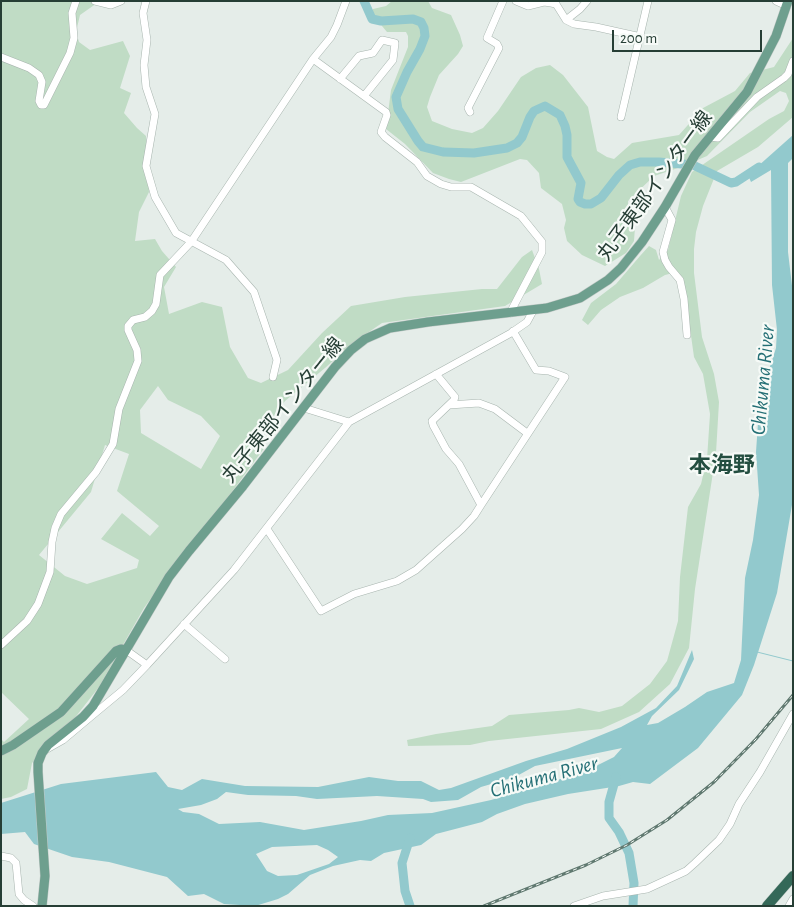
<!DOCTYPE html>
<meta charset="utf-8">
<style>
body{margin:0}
#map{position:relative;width:794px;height:907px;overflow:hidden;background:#e5ede9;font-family:"Alegreya Sans",sans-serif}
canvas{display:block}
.frame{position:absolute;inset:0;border:2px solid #263e35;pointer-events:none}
.scale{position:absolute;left:612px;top:30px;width:150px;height:22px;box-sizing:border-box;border:2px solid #263e35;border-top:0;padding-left:6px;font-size:15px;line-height:18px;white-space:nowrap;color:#263e35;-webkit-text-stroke:4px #f6faf7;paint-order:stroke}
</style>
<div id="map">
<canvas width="794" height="907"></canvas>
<div class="frame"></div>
<div class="scale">200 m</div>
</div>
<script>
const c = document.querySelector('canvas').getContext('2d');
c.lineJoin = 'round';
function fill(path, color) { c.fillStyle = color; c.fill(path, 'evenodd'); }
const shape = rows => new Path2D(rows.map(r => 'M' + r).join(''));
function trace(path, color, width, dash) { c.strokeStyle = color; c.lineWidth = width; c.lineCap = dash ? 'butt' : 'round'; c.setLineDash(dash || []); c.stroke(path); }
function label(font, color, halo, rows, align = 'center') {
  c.font = font + ' "Alegreya Sans","Noto Sans JP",sans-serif'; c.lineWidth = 4.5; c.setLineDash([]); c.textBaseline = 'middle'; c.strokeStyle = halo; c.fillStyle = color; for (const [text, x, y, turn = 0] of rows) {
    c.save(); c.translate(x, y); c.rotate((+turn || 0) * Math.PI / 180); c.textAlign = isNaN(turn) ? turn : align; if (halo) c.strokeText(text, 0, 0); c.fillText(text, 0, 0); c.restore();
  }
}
fill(shape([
 [1,1,100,1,80,15,76,32,79,42,90,50,123,41,130,56,120,88,131,93,124,113,137,128,146,136,149,192,139,212,135,241,155,239,162,251,176,267,164,287,169,314,202,302,222,307,230,347,248,378,261,383,288,370,322,333,351,306,405,297,482,289,497,289,522,257,532,250,539,269,542,284,505,306,382,323,353,343,325,368,285,401,265,429,265,447,217,512,186,549,144,608,99,687,70,724,32,763,27,789,11,797,1,799,1,739,4,742,29,719,1,692],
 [158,386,168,400,201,416,220,436,201,469,141,433,140,410],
 [105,445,129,454,117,491,159,526,150,536,122,513,101,539,139,560,137,568,87,584,65,576,39,555,91,492],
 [392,1,428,1,432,8,451,15,460,35,463,46,458,54,439,75,430,97,427,107,432,121,452,129,472,133,483,128,498,111,521,77,536,68,550,65,563,75,588,107,597,151,607,157,614,159,632,143,679,135,703,108,735,91,750,73,774,67,793,38,793,117,758,147,717,171,703,206,696,232,694,249,694,273,702,337,714,374,719,402,716,453,695,589,689,648,670,684,639,712,601,729,489,741,470,745,408,746,407,740,436,734,492,726,509,715,569,710,579,708,599,712,622,706,650,684,667,661,678,621,680,577,688,507,701,484,707,459,710,414,703,374,694,357,683,279,677,272,665,275,643,288,620,297,601,310,588,325,582,320,591,303,616,284,640,256,649,246,656,250,659,260,668,250,681,196,692,172,769,119,784,111,789,101,786,93,780,91,750,112,707,156,681,167,654,176,628,201,628,213,635,227,634,241,626,253,605,266,582,255,567,241,564,228,566,220,562,204,541,188,539,173,527,160,520,159,461,182,449,179,433,173,405,144,386,129,391,90,408,47,408,36,406,32,387,32,372,14,373,9,386,6]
]), '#c0dcc5');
fill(shape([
 [793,135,793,158,788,163,788,252,793,294,793,499,777,593,754,665,742,695,698,748,650,784,633,782,619,786,568,794,525,804,497,814,482,822,436,834,421,845,384,853,371,861,360,860,333,866,310,875,288,894,278,899,255,906,224,904,204,894,188,896,167,877,109,862,72,857,34,844,25,832,1,834,1,803,61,784,156,772,168,787,182,790,202,779,245,786,318,787,369,777,398,781,421,781,439,790,451,788,526,761,567,749,621,727,656,708,677,686,692,650,694,659,679,690,652,716,647,725,658,723,685,707,707,692,734,683,741,660,745,578,753,540,759,495,756,452,758,423,767,376,776,348,777,330,772,285,771,170,751,182,748,175],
 [622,748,614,757,584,772,491,800,432,813,388,815,361,821,304,830,260,822,219,824,199,814,183,812,178,809,201,805,217,799,226,792,248,795,296,796,317,799,377,796,423,799,431,802,458,800,481,787,515,777,535,766],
 [317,845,328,850,338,857,329,864,297,875,278,876,267,871,256,854,272,847]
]), '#92c9cd');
trace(shape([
 [757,652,793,661]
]), '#92c9cd', 1);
trace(shape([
 [364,1,372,19,381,21,413,19,421,22,424,28,425,36,420,49,407,72,396,97,398,109,418,141,423,147,443,152,474,153,507,148,517,143,522,137,530,117,534,111,545,106,560,115,565,126,567,135,567,157,581,183,578,199,580,202,585,204,591,204,601,198,619,175,630,165,640,162,659,162,693,165,731,183,736,182,759,167],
 [616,777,609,802,609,818,619,832,629,853,634,883,633,906],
 [410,906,405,891,402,863,410,838]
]), '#92c9cd', 9);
const minor = shape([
 [95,1,111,5,121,1],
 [146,1,143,13,147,40,144,65,146,87,155,114,146,166,155,197,176,233,226,260,254,292,277,360,273,377],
 [516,1,528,6,544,2,551,3,556,4,566,20,574,24,596,27,641,37],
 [776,1,787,6],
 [566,20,580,9,587,1],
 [1,57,29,68,39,75,42,82,39,101,41,105,44,105,70,53,74,38,72,13,76,1],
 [313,59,386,112,387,115,381,132,385,137,417,162,427,176,441,184,451,187,471,187,521,216,542,242,542,252,510,313],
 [340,79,359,56,373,53,382,40,395,43,393,60,364,96],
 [470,112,468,108,499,48,497,44,487,38,503,1],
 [621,117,648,1],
 [709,137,718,138,757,97,784,78,788,74,793,61],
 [665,207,672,220,663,252,665,260,669,267,680,280,684,299,687,335],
 [449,405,479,403,495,409,527,433],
 [304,408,349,422],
 [481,505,565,377,549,371,536,370,513,331],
 [267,529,321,611,354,594,397,581,416,570,462,529,474,516,481,505,459,464,446,449,433,425,432,421,454,400,455,397,436,374],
 [184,624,225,659],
 [1,645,27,621,38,604,50,572,52,542,55,528,61,514,96,472,113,444,119,409,138,361,137,350,128,330,128,326,133,320,145,317,152,311,156,304,160,275,191,242,313,59,331,37,337,25,346,1],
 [126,650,147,665],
 [47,749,63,740,94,714,123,690,147,665,234,570,349,422,511,333,527,322,533,311],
 [1,856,11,858,16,863,19,894,24,900,33,906],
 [574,906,603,896,647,889,686,871,695,863,719,840,730,824,739,804,760,772,793,714],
 [789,906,793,899]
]);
const major = shape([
 [1,751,13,745,61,712,116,651,121,649,126,650],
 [42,906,45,876,38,772,38,763,42,753,48,745,83,717,93,706,169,577,189,551,243,486,335,367,351,350,365,339,390,328,428,322,547,308,580,298,608,280,621,268,642,242,665,207,695,155,747,92,776,36,788,1]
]);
const highway = shape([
 [767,906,793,876]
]);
trace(minor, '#a8b5af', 8);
trace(major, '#c2c9c6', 10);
trace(highway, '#c2c9c6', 11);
trace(minor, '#fff', 7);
trace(major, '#6e9f8e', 9);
trace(highway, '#346858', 10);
const rail = shape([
 [484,906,586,865,627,845,667,820,714,782,756,739,793,695]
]);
trace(rail, '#607970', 3);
trace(rail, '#f6faf7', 1, [4]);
label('20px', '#263e35', '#f6faf7', [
 ["丸子東部インター線",655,186,-54],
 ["丸子東部インター線",283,410,-51]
]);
label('italic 21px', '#246f75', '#f6faf7', [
 ["Chikuma River",763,380,-85],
 ["Chikuma River",544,777,-15]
]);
label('bold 22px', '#234e40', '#f6faf7', [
 ["本海野",722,465]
]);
</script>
